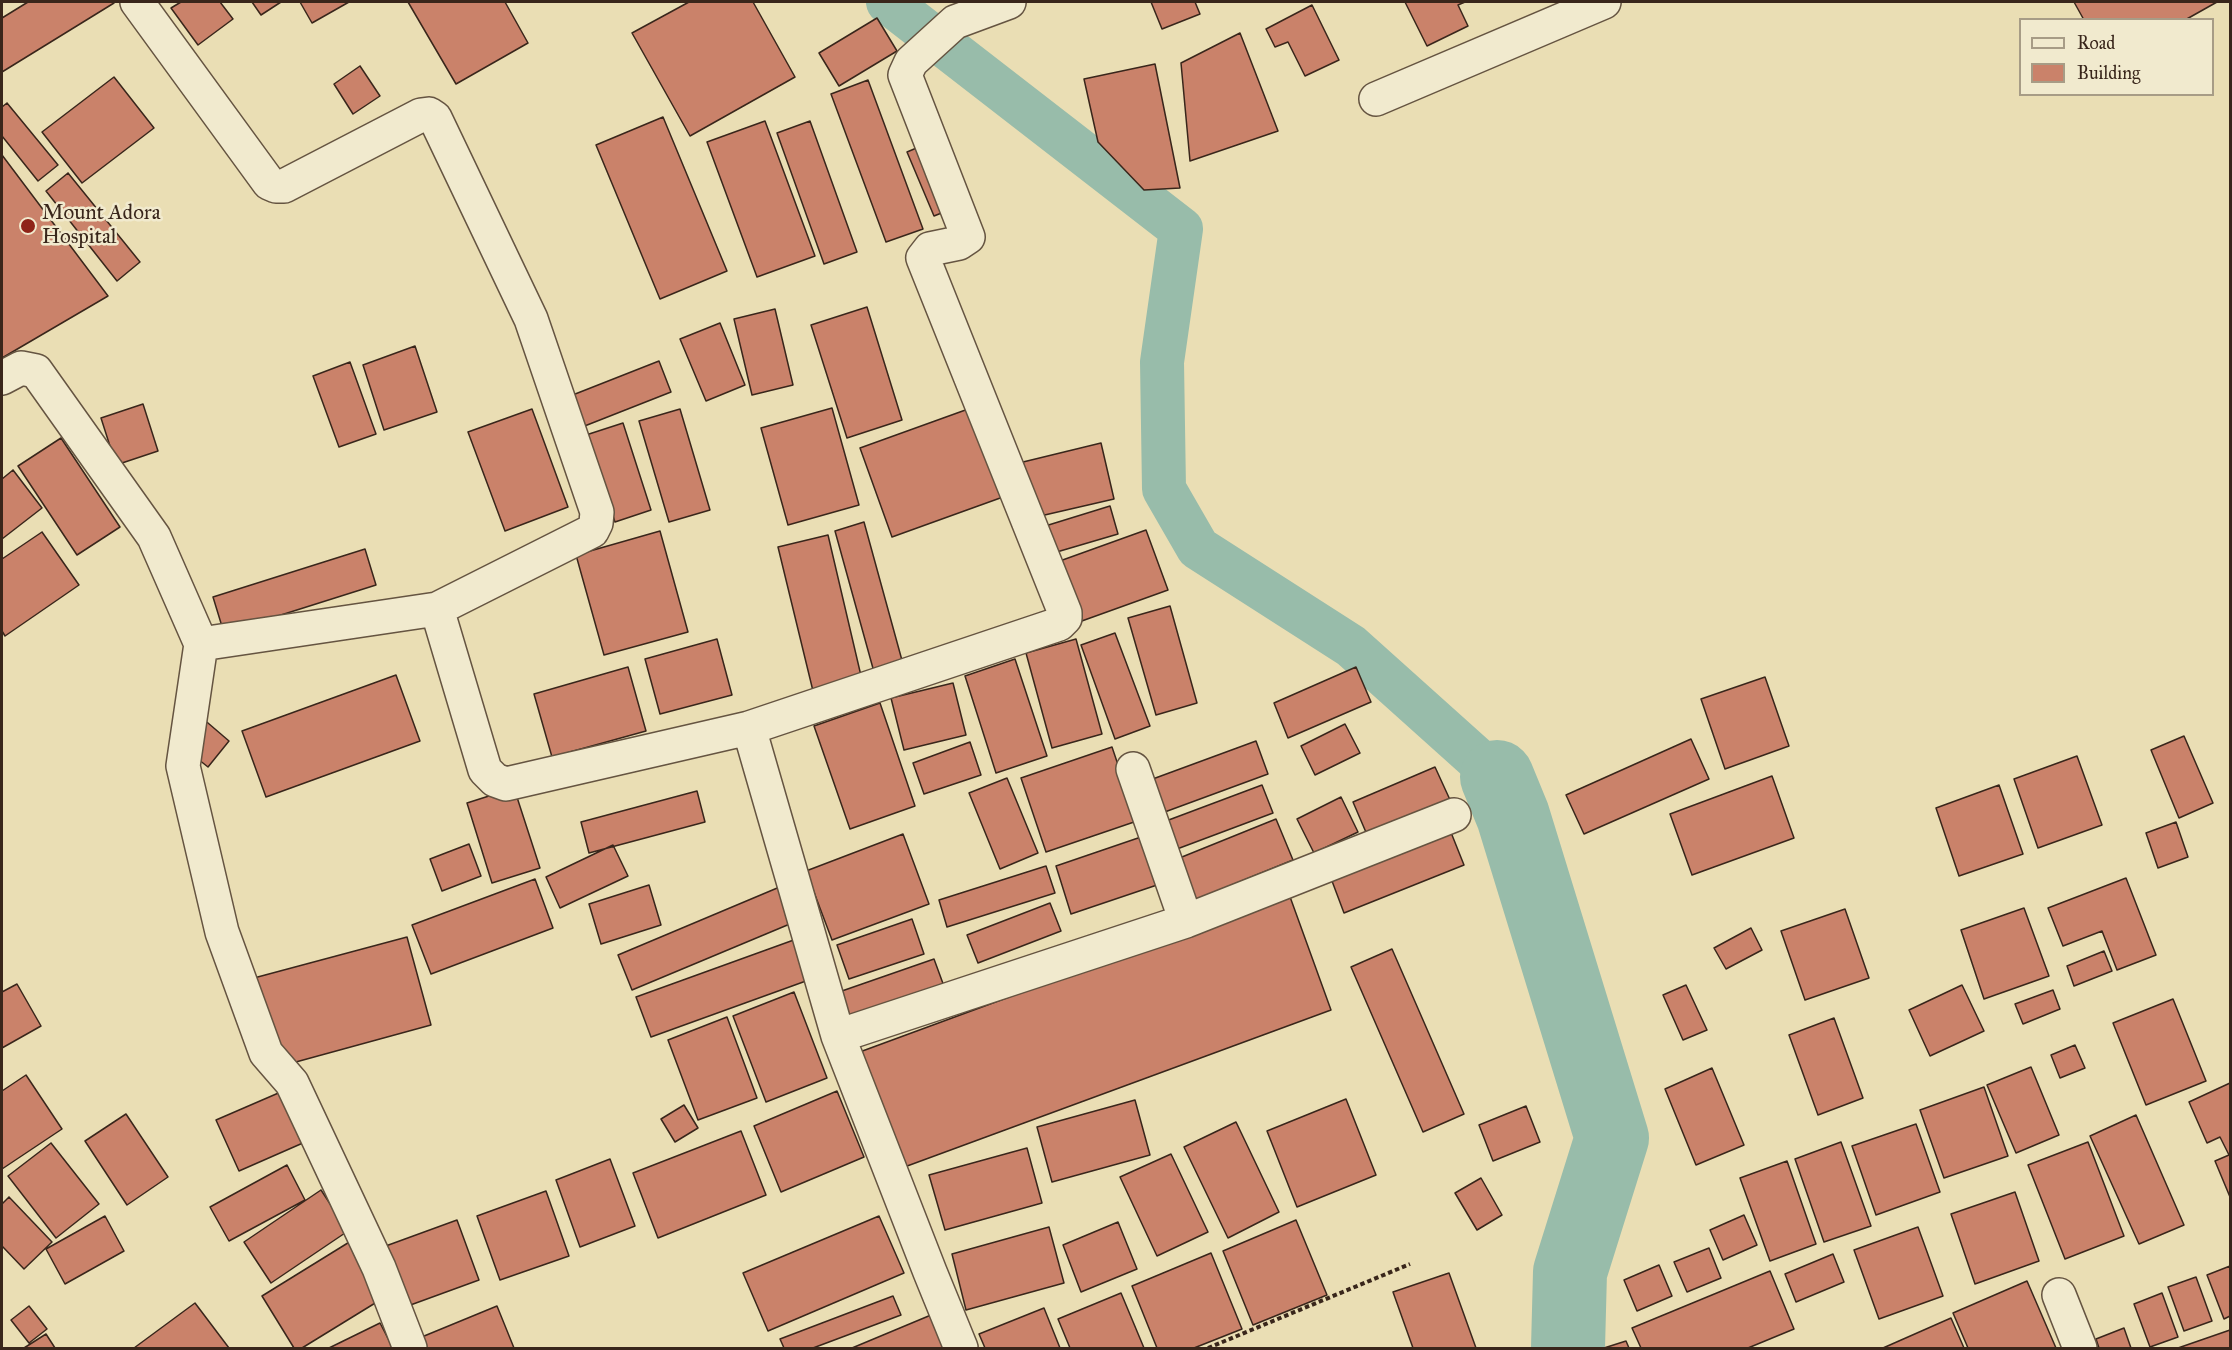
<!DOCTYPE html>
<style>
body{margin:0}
#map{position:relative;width:2232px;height:1350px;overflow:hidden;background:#eadeb4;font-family:"IM FELL Great Primer",serif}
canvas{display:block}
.frame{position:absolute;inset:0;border:3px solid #39261b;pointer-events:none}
.legend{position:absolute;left:2019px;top:18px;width:195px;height:78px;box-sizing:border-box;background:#f1eace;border:2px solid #a79c86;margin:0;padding:8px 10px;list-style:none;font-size:18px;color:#39261b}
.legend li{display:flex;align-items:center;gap:12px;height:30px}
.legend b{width:30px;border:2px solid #a79c86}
</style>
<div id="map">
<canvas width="2232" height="1350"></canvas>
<div class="frame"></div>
<ul class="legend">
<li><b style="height:8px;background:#f1eace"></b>Road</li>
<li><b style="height:16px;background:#ca826a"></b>Building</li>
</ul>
</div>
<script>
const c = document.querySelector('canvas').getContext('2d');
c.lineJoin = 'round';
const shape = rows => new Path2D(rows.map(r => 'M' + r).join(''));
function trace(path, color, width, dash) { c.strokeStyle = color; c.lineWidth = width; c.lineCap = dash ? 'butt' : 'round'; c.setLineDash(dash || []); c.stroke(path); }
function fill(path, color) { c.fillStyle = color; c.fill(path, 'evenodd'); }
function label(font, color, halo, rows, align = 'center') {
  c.font = font + ' "IM FELL Great Primer",serif'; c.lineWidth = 5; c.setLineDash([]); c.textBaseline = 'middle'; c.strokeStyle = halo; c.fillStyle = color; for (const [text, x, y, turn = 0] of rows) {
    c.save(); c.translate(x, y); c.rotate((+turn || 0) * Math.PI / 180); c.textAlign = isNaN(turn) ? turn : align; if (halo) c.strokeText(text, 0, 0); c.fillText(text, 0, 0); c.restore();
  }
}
trace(shape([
 [888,2,1181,229,1162,362,1164,489,1198,548,1351,646,1497,777]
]), '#98bcaa', 44);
trace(shape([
 [1497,777,1513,816,1612,1138,1570,1272,1568,1348]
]), '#98bcaa', 74);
const building = shape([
 [28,2,113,2,114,3,2,72,2,18,28,2],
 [181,2,220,2,233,19,198,45,171,8,181,2],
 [252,2,281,2,261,15,252,2],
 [300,2,349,2,312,23,300,2],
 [408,2,505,2,528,43,456,84,408,2],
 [689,2,753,2,795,77,690,136,632,33,689,2],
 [1151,2,1195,2,1200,14,1162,29,1151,2],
 [1405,2,1465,2,1458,5,1468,26,1427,46,1405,2],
 [2074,2,2217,2,2185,20,2084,20,2074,2],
 [1312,5,1339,60,1305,76,1288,42,1275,47,1266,29,1312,5],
 [877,18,897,51,839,86,819,53,877,18],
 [1240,33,1278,131,1190,161,1181,63,1240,33],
 [1155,64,1180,188,1144,190,1098,142,1084,79,1155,64],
 [360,66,380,96,353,114,334,84,360,66],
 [114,77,154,128,82,183,42,132,114,77],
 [868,80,923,229,886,242,831,94,868,80],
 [7,103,58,165,38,181,2,136,2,107,7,103],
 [663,117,727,271,660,299,596,145,663,117],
 [765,121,815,256,757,277,707,142,765,121],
 [810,121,857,252,824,264,777,133,810,121],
 [926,144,954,208,934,216,907,152,926,144],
 [2,155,108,296,2,358,2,155],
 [68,173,140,262,117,281,46,191,68,173],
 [867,307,902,420,847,438,811,325,867,307],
 [775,309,793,385,752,395,734,319,775,309],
 [720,323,745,385,706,401,680,339,720,323],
 [415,346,437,412,384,430,363,365,415,346],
 [659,361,671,392,577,429,565,398,659,361],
 [350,362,376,434,339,447,313,376,350,362],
 [143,404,158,451,116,465,101,418,143,404],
 [832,408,859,505,788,525,761,428,832,408],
 [971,408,1003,497,892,537,860,448,971,408],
 [532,409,568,507,505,531,468,432,532,409],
 [680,409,710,510,669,522,639,421,680,409],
 [623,423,651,510,615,522,586,435,623,423],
 [61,438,120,527,77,555,18,466,61,438],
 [1101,443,1114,499,1036,517,1023,462,1101,443],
 [13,470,42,508,2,539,2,479,13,470],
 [1110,506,1118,534,1050,554,1042,527,1110,506],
 [864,522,903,664,874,672,835,531,864,522],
 [1146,530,1168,590,1079,622,1057,562,1146,530],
 [660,531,688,632,604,655,576,555,660,531],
 [42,532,79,585,5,636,2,631,2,559,42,532],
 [828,535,862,680,813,691,778,547,828,535],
 [365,549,376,585,224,633,213,597,365,549],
 [1170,606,1197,703,1156,715,1128,618,1170,606],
 [1115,633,1150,726,1115,739,1081,645,1115,633],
 [717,639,732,695,660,714,645,659,717,639],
 [1076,639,1102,734,1052,748,1026,653,1076,639],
 [1015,659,1047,756,996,773,965,676,1015,659],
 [628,667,646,731,552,757,534,694,628,667],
 [1356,667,1371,702,1288,738,1274,703,1356,667],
 [396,675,420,741,266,797,242,731,396,675],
 [1765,677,1789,746,1725,769,1701,699,1765,677],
 [953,683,966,735,904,750,891,698,953,683],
 [880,703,915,806,850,829,814,726,880,703],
 [201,717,229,741,208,767,179,744,201,717],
 [1345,724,1360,753,1315,775,1301,746,1345,724],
 [2184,736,2213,803,2179,818,2151,750,2184,736],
 [1691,739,1709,779,1584,834,1566,795,1691,739],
 [1256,741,1268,774,1162,813,1150,780,1256,741],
 [970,742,981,775,924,794,913,763,970,742],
 [1112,747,1137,821,1046,852,1021,778,1112,747],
 [2077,756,2102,825,2038,848,2014,779,2077,756],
 [1435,767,1451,802,1368,837,1353,802,1435,767],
 [1772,776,1794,838,1692,875,1670,814,1772,776],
 [1007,778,1038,853,1000,869,969,793,1007,778],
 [1262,785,1273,813,1177,849,1166,821,1262,785],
 [1999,785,2023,854,1959,876,1936,808,1999,785],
 [514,788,540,868,492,883,467,803,514,788],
 [697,791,705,822,589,853,581,822,697,791],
 [1341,797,1358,832,1314,853,1297,819,1341,797],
 [1276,819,1293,860,1193,901,1177,859,1276,819],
 [2176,822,2188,857,2158,868,2146,833,2176,822],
 [1448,825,1464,865,1344,913,1329,873,1448,825],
 [903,834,929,904,832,940,806,871,903,834],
 [1141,837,1157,885,1071,914,1056,866,1141,837],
 [469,844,481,876,442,891,430,859,469,844],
 [613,845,628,876,560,908,546,877,613,845],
 [1046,866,1055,893,947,927,939,900,1046,866],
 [2126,878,2156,955,2117,970,2102,931,2063,946,2048,908,2126,878],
 [535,879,553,928,431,974,412,925,535,879],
 [649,885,661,925,601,944,589,904,649,885],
 [782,886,797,921,632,990,618,955,782,886],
 [1289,894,1331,1010,899,1169,857,1053,1289,894],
 [1050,903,1061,931,978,963,967,935,1050,903],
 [2024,908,2049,976,1984,999,1961,930,2024,908],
 [1845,909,1869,978,1805,1000,1781,931,1845,909],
 [912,919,924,954,849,979,837,945,912,919],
 [1751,928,1762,950,1726,969,1714,948,1751,928],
 [407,937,431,1025,263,1071,239,982,407,937],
 [802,937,817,977,651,1037,636,997,802,937],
 [1392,949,1464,1114,1423,1132,1351,967,1392,949],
 [2104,951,2112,971,2074,986,2067,966,2104,951],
 [934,959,945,989,850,1023,839,992,934,959],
 [17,984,41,1026,2,1048,2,992,17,984],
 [1686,985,1707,1030,1683,1040,1663,995,1686,985],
 [1962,985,1984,1031,1930,1056,1909,1010,1962,985],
 [2053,990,2060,1009,2023,1024,2015,1004,2053,990],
 [794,992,827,1078,766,1102,733,1016,794,992],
 [2173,999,2206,1081,2146,1105,2113,1023,2173,999],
 [727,1017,757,1098,698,1120,668,1040,727,1017],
 [1834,1018,1863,1098,1818,1115,1789,1035,1834,1018],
 [2075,1045,2085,1068,2060,1078,2051,1055,2075,1045],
 [2031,1067,2059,1135,2016,1153,1987,1085,2031,1067],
 [1712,1068,1744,1145,1696,1165,1665,1089,1712,1068],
 [26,1075,62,1129,2,1169,2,1091,26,1075],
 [2230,1083,2230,1197,2215,1161,2229,1155,2220,1137,2207,1143,2189,1102,2230,1083],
 [1984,1087,2008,1156,1944,1178,1920,1110,1984,1087],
 [290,1088,312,1139,239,1171,216,1120,290,1088],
 [837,1091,864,1157,781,1192,754,1126,837,1091],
 [1346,1099,1376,1175,1297,1207,1267,1131,1346,1099],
 [1135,1100,1150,1155,1052,1182,1037,1127,1135,1100],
 [684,1105,698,1128,675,1142,661,1119,684,1105],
 [1526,1106,1540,1142,1493,1161,1479,1125,1526,1106],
 [126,1114,168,1177,127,1205,85,1141,126,1114],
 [2136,1115,2184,1225,2139,1244,2090,1136,2136,1115],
 [1236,1122,1279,1212,1228,1238,1184,1147,1236,1122],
 [1916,1124,1940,1192,1876,1215,1852,1146,1916,1124],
 [741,1131,766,1195,658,1238,633,1173,741,1131],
 [1841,1142,1871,1226,1824,1242,1795,1159,1841,1142],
 [2088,1142,2124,1236,2065,1259,2028,1165,2088,1142],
 [51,1143,99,1204,56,1238,8,1176,51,1143],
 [1027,1148,1042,1203,945,1230,929,1175,1027,1148],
 [1171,1154,1208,1232,1157,1256,1120,1177,1171,1154],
 [610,1159,635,1226,580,1247,556,1180,610,1159],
 [1787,1161,1816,1244,1770,1261,1740,1178,1787,1161],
 [287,1165,305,1200,229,1241,210,1207,287,1165],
 [1481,1178,1502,1215,1477,1230,1455,1193,1481,1178],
 [321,1190,348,1231,271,1283,244,1242,321,1190],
 [546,1191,569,1256,500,1280,477,1216,546,1191],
 [2015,1192,2039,1261,1975,1284,1951,1214,2015,1192],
 [9,1197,52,1242,24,1269,2,1246,2,1204,9,1197],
 [1744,1215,1757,1245,1723,1260,1710,1230,1744,1215],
 [105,1216,124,1251,65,1284,46,1249,105,1216],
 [879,1216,904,1273,768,1331,743,1273,879,1216],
 [457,1220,479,1280,405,1307,383,1247,457,1220],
 [1296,1220,1327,1295,1253,1325,1223,1251,1296,1220],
 [1118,1222,1137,1269,1081,1292,1063,1245,1118,1222],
 [1049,1227,1064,1283,966,1310,952,1254,1049,1227],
 [1918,1227,1943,1296,1879,1319,1854,1250,1918,1227],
 [351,1241,385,1297,302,1348,294,1348,262,1296,351,1241],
 [1709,1248,1721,1278,1687,1292,1674,1262,1709,1248],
 [1211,1253,1242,1329,1194,1348,1157,1348,1132,1286,1211,1253],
 [1833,1254,1844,1282,1796,1302,1785,1274,1833,1254],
 [1659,1265,1672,1296,1637,1311,1624,1280,1659,1265],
 [2230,1266,2230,1316,2224,1319,2207,1275,2230,1266],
 [1770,1271,1794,1329,1748,1348,1641,1348,1632,1328,1770,1271],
 [1449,1273,1476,1348,1413,1348,1393,1292,1449,1273],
 [2196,1277,2212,1321,2184,1331,2168,1287,2196,1277],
 [2027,1281,2056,1348,1968,1348,1953,1313,2027,1281],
 [1121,1293,1144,1348,1070,1348,1058,1319,1121,1293],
 [2162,1293,2178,1337,2150,1347,2134,1304,2162,1293],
 [893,1296,901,1315,813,1348,784,1348,780,1339,893,1296],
 [195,1303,229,1348,134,1348,195,1303],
 [29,1306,47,1329,29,1343,11,1320,29,1306],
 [497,1306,514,1348,415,1348,412,1341,497,1306],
 [1044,1308,1060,1348,985,1348,979,1334,1044,1308],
 [931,1315,945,1348,852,1348,931,1315],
 [1951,1318,1964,1348,1883,1348,1951,1318],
 [380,1323,393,1348,329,1348,380,1323],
 [2124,1328,2131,1348,2099,1348,2096,1339,2124,1328],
 [2230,1330,2230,1348,2178,1348,2230,1330],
 [46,1334,55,1348,24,1348,46,1334],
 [1626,1341,1629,1348,1604,1348,1626,1341]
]);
fill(building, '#ca826a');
trace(building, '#39261b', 1.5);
const minor = shape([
 [137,2,269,183,276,186,284,186,421,115,429,114,435,118,531,319,597,512,596,523,592,531,437,609,485,770,495,780,506,784,749,728],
 [1376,99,1604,2],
 [2,378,21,368,36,371,154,537,201,644,183,766,222,932,266,1053,292,1083,379,1268,410,1348],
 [201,644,437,609],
 [1186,921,1454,815],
 [838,1036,1186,921,1133,769],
 [2059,1295,2080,1348],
 [961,1348,930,1272,838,1036,749,728,1059,624,1065,618,1065,613,923,258,930,249,959,243,968,237,905,75,911,62,955,22,1009,2]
]);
trace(minor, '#655441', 36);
trace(shape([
 [1208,1348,1410,1264]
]), '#39261b', 4, [4.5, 3]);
trace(minor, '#f1eace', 33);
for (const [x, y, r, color] of [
 [28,226,8,"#8f2418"]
]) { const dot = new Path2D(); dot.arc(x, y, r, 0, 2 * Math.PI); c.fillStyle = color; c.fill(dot); trace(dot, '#f1eace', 2); }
label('21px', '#39261b', '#f1eace', [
 ["Mount Adora",42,214],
 ["Hospital",42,238]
], 'left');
</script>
